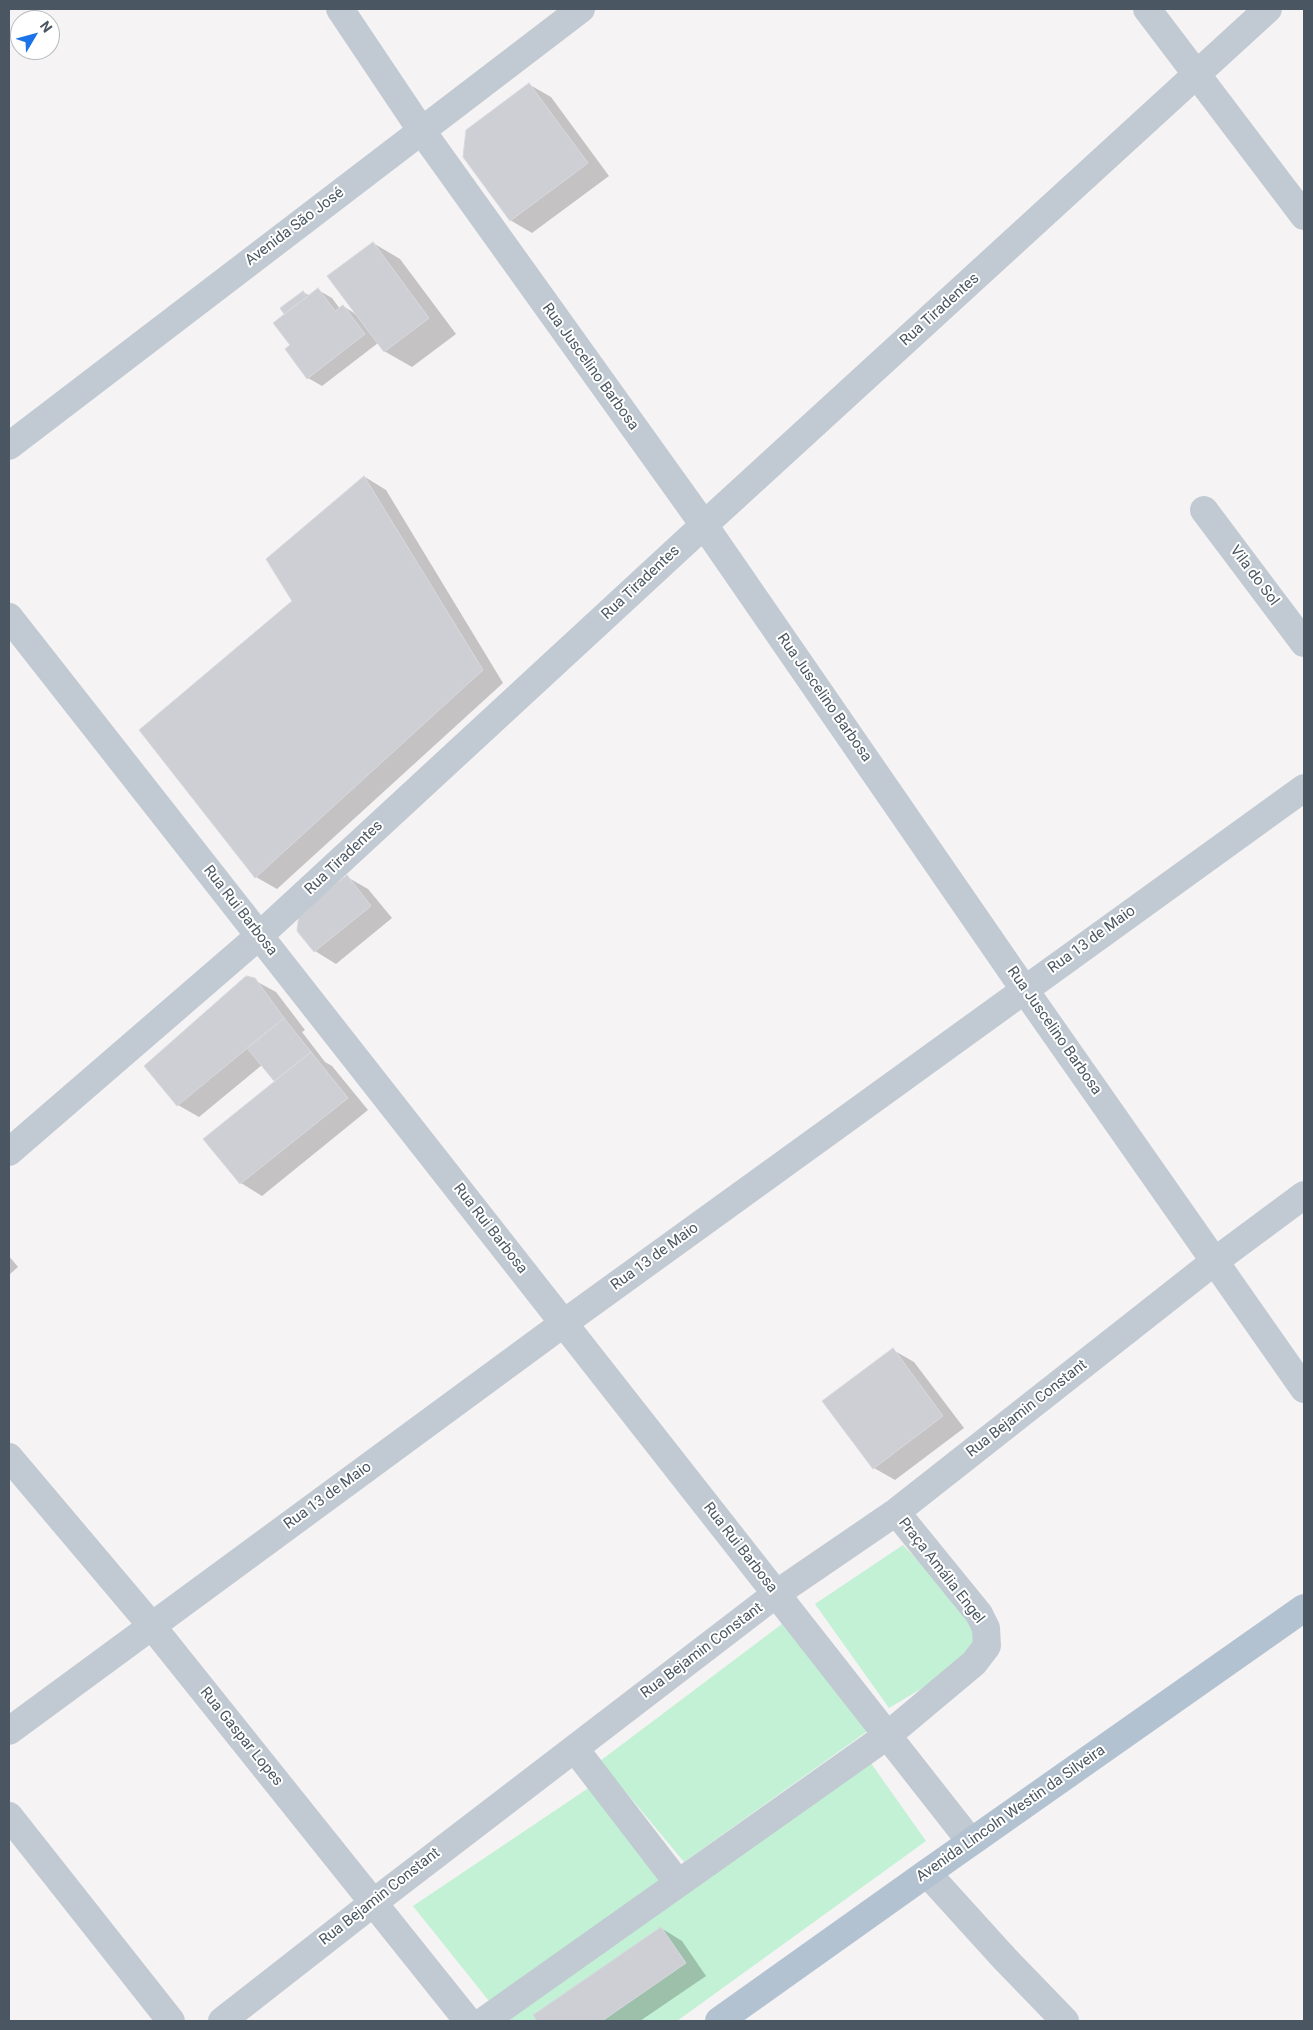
<!DOCTYPE html>
<meta charset="utf-8">
<style>
body{margin:0}
#map{position:relative;width:1313px;height:2030px;overflow:hidden;background:#f5f3f3;font-family:Roboto,sans-serif}
canvas{display:block}
.frame{position:absolute;inset:0;border:10px solid #4a5661;pointer-events:none}
.north{position:absolute;left:10px;top:10px;width:50px;height:50px;box-sizing:border-box;background:#fff;border:1px solid #b7bbc0;border-radius:50%;rotate:53deg;font-size:14px;font-weight:700;line-height:20px;text-align:center;color:#4a5661}
.north::after{content:'';display:block;margin:auto;width:18px;height:22px;background:#1a73e8;clip-path:polygon(50% 0,100% 100%,50% 72%,0 100%)}
</style>
<div id="map">
<canvas width="1313" height="2030"></canvas>
<div class="frame"></div>
<div class="north">N</div>
</div>
<script>
const c = document.querySelector('canvas').getContext('2d');
c.lineJoin = 'round';
function fill(path, color) { c.fillStyle = color; c.fill(path, 'evenodd'); }
const shape = rows => new Path2D(rows.map(r => 'M' + r).join(''));
function trace(path, color, width, dash) { c.strokeStyle = color; c.lineWidth = width; c.lineCap = dash ? 'butt' : 'round'; c.setLineDash(dash || []); c.stroke(path); }
function label(font, color, halo, rows, align = 'center') {
  c.font = font + ' Roboto,sans-serif'; c.lineWidth = 4; c.setLineDash([]); c.textBaseline = 'middle'; c.strokeStyle = halo; c.fillStyle = color; for (const [text, x, y, turn = 0] of rows) {
    c.save(); c.translate(x, y); c.rotate((+turn || 0) * Math.PI / 180); c.textAlign = isNaN(turn) ? turn : align; if (halo) c.strokeText(text, 0, 0); c.fillText(text, 0, 0); c.restore();
  }
}
fill(shape([
 [903,1545,970,1616,977,1645,961,1665,889,1708,815,1604],
 [782,1624,869,1730,684,1862,600,1761],
 [868,1759,926,1841,677,2021,507,2021],
 [590,1787,662,1883,493,2006,413,1906]
]), '#c3f1d5');
fill(shape([
 [530,85,551,97,609,176,532,233,510,220],
 [373,243,400,259,456,334,412,367,384,351,378,343,322,386,308,378,292,345,286,315,281,309,303,292,310,296,318,290,332,298,340,309,343,306,357,315],
 [365,477,386,490,503,683,277,889,256,877,293,601],
 [347,877,368,889,392,918,336,964,315,951,299,931],
 [254,980,276,992,305,1030,302,1032,325,1062,332,1066,368,1110,262,1196,241,1183,205,1139,277,1081,262,1065,199,1117,178,1105],
 [9,1256,18,1267,9,1275],
 [893,1350,914,1362,964,1428,895,1480,874,1468],
 [661,1928,682,1941,706,1976,640,2021,538,2021,534,2016]
]), '#0003');
const building = shape([
 [529,83,588,163,510,221,463,157,466,130,529,83],
 [373,242,429,318,384,352,327,276,373,242],
 [318,288,335,311,343,305,365,334,307,379,285,349,290,345,273,323,318,288],
 [303,291,307,297,284,314,280,308,303,291],
 [364,476,483,670,255,878,139,730,292,601,266,559,364,476],
 [347,875,371,906,314,952,297,931,299,914,347,875],
 [246,976,255,978,284,1018,177,1106,144,1066,246,976],
 [284,1018,311,1052,274,1081,247,1048,284,1018],
 [311,1052,348,1098,240,1184,203,1139,311,1052],
 [893,1348,943,1416,873,1469,822,1401,893,1348],
 [661,1927,686,1963,602,2021,537,2021,533,2015,661,1927]
]);
fill(building, '#cdcfd5');
trace(building, '#d7d9de', 1);
trace(shape([
 [340,9,421,130,704,525,1024,989,1304,1389],
 [1147,9,1304,216],
 [9,446,581,9],
 [1204,510,1304,643],
 [9,617,971,1842],
 [9,1152,259,936,704,525,1268,9],
 [9,1457,151,1625,468,2021],
 [9,1731,564,1323,1304,788],
 [575,1749,678,1883],
 [9,1816,171,2021],
 [927,1873,1005,1959,1065,2021],
 [222,2021,373,1903,776,1594,896,1512,1215,1261,1304,1195],
 [484,2021,888,1735,974,1663,987,1646,986,1628,979,1614,896,1512]
]), '#c1cad2', 28);
trace(shape([
 [719,2021,927,1873,1304,1608]
]), '#b3c2d1', 28);
label('15px', '#4a5661', '#fff', [
 ["Avenida São José",295,227,-37],
 ["Rua Tiradentes",940,310,-42],
 ["Rua Juscelino Barbosa",590,367,54],
 ["Vila do Sol",1254,576,53],
 ["Rua Tiradentes",641,583,-43],
 ["Rua Juscelino Barbosa",824,698,55],
 ["Rua Tiradentes",344,858,-43],
 ["Rua Rui Barbosa",240,911,52],
 ["Rua 13 de Maio",1092,940,-36],
 ["Rua Juscelino Barbosa",1054,1031,55],
 ["Rua Rui Barbosa",490,1229,52],
 ["Rua 13 de Maio",655,1257,-36],
 ["Rua Bejamin Constant",1027,1409,-38],
 ["Rua 13 de Maio",328,1496,-36],
 ["Rua Rui Barbosa",740,1548,52],
 ["Praça Amália Engel",941,1571,52],
 ["Rua Bejamin Constant",702,1651,-37],
 ["Rua Gaspar Lopes",241,1737,51],
 ["Avenida Lincoln Westin da Silveira",1011,1814,-35],
 ["Rua Bejamin Constant",380,1897,-38]
]);
</script>
